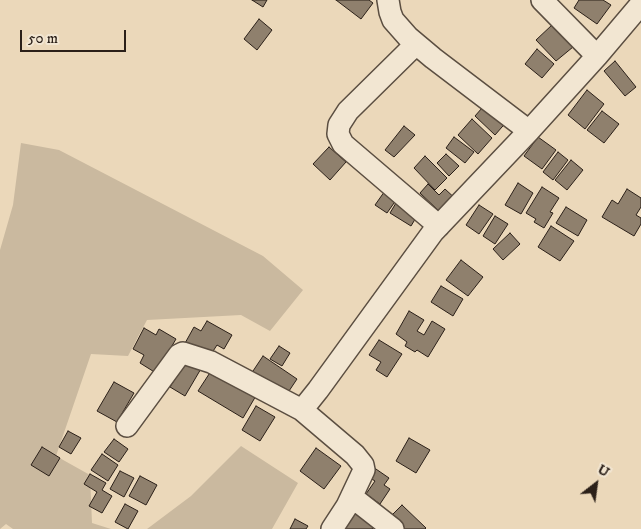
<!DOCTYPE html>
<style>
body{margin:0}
#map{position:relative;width:641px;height:529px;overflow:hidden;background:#ebd8ba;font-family:"IM FELL DW Pica",serif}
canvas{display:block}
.north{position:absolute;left:571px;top:459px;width:50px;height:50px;-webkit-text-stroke:4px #f2e6d2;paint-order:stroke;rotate:30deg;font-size:14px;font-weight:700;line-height:20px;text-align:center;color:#2b2019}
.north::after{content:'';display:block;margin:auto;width:18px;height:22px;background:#2b2019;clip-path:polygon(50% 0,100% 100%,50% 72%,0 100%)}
.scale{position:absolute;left:20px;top:30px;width:106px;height:22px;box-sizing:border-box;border:2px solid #2b2019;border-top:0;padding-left:6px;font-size:15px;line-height:18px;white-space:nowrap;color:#2b2019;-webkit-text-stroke:4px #f2e6d2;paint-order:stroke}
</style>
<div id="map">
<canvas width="641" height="529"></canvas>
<div class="north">U</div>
<div class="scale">50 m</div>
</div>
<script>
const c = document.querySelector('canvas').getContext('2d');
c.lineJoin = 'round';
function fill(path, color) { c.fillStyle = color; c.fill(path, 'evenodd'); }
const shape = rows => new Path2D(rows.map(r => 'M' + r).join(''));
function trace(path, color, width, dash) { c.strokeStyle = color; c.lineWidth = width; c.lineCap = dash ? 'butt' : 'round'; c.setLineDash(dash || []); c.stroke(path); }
fill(shape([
 [21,143,59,150,263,256,303,290,270,331,241,315,147,320,128,356,91,354,56,456,90,475,92,523,111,529,13,529,6,524,0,529,0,250,13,205],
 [241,446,298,483,272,529,147,529,191,496]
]), '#cab99f');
const building = shape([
 [252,0,267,0,263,7,252,0],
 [336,0,369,0,373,3,361,19,336,0],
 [579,0,603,0,611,5,597,24,574,8,579,0],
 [259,19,272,30,257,50,244,39,259,19],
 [552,25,573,47,556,61,536,40,552,25],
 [537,49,554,64,542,78,525,64,537,49],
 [615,61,636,87,625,96,604,71,615,61],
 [587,90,604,104,585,129,568,115,587,90],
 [489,100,509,119,495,135,475,116,489,100],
 [602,111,619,124,604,143,587,130,602,111],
 [472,119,492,138,478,154,458,135,472,119],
 [404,126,415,135,394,157,385,150,404,126],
 [454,137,474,152,465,163,446,148,454,137],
 [538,137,556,150,542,169,524,156,538,137],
 [329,147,346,162,330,180,313,164,329,147],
 [558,152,568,160,553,180,543,172,558,152],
 [446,154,459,166,449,176,437,163,446,154],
 [425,156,447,178,435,190,414,168,425,156],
 [571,160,583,170,567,190,555,180,571,160],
 [518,183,533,193,521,214,505,205,518,183],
 [428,184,439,195,445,189,458,201,440,212,420,193,428,184],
 [542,187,559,198,550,212,553,213,544,228,534,222,536,219,526,213,542,187],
 [387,188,399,196,387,213,375,205,387,188],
 [627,189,641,198,641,207,636,215,641,218,641,224,634,236,602,217,612,200,618,204,627,189],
 [399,198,420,211,411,226,390,213,399,198],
 [479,205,493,214,479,234,466,225,479,205],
 [566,207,587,220,578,236,556,223,566,207],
 [495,216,508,224,495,244,483,236,495,216],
 [551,226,574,241,560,261,538,247,551,226],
 [510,233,520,244,503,260,493,249,510,233],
 [461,260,483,277,468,296,446,280,461,260],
 [441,286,463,299,453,316,431,302,441,286],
 [409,311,424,320,417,331,424,335,432,321,445,329,428,357,417,350,415,352,405,346,407,342,396,334,409,311],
 [207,321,232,335,224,349,217,345,208,359,184,345,194,327,201,331,207,321],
 [144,328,156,335,159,329,176,339,156,373,140,363,144,355,133,349,144,328],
 [379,340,402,354,387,377,376,370,381,362,369,355,379,340],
 [279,346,290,353,282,366,270,359,279,346],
 [263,356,297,379,285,397,251,374,263,356],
 [188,358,202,367,185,396,170,387,188,358],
 [213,368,257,394,243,418,198,391,213,368],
 [114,382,134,393,117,422,97,411,114,382],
 [256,406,275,417,260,441,242,430,256,406],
 [68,431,81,438,71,454,59,447,68,431],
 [409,438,430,450,416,473,396,461,409,438],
 [114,439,128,449,119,462,104,452,114,439],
 [42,447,60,458,49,476,31,465,42,447],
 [316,448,341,466,324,489,300,471,316,448],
 [102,454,118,465,108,481,91,470,102,454],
 [373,467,389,478,384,485,390,489,380,504,366,494,375,481,367,476,373,467],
 [120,471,134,478,124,497,110,489,120,471],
 [90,474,106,483,102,490,112,496,102,513,89,506,97,492,84,484,90,474],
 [140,476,157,485,146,505,129,496,140,476],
 [125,504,138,511,128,529,115,522,125,504],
 [402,505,426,528,425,529,398,529,388,519,402,505],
 [357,506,377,523,372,529,335,529,357,506],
 [295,519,308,526,306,529,290,529,295,519]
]);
fill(building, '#8f806d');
trace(building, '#2b2019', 1);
const minor = shape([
 [388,0,390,12,393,20,408,37,433,58,529,131],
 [542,0,597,56],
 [416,44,348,111,339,125,338,134,343,144,439,226],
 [127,426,179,355,183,353,211,362,302,410],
 [352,497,393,529],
 [332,529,347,506,364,470,363,465,355,455,302,410,318,390,433,232,529,131,597,56,641,4]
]);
trace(minor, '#5b4e41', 24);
trace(minor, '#f2e6d2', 21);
</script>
